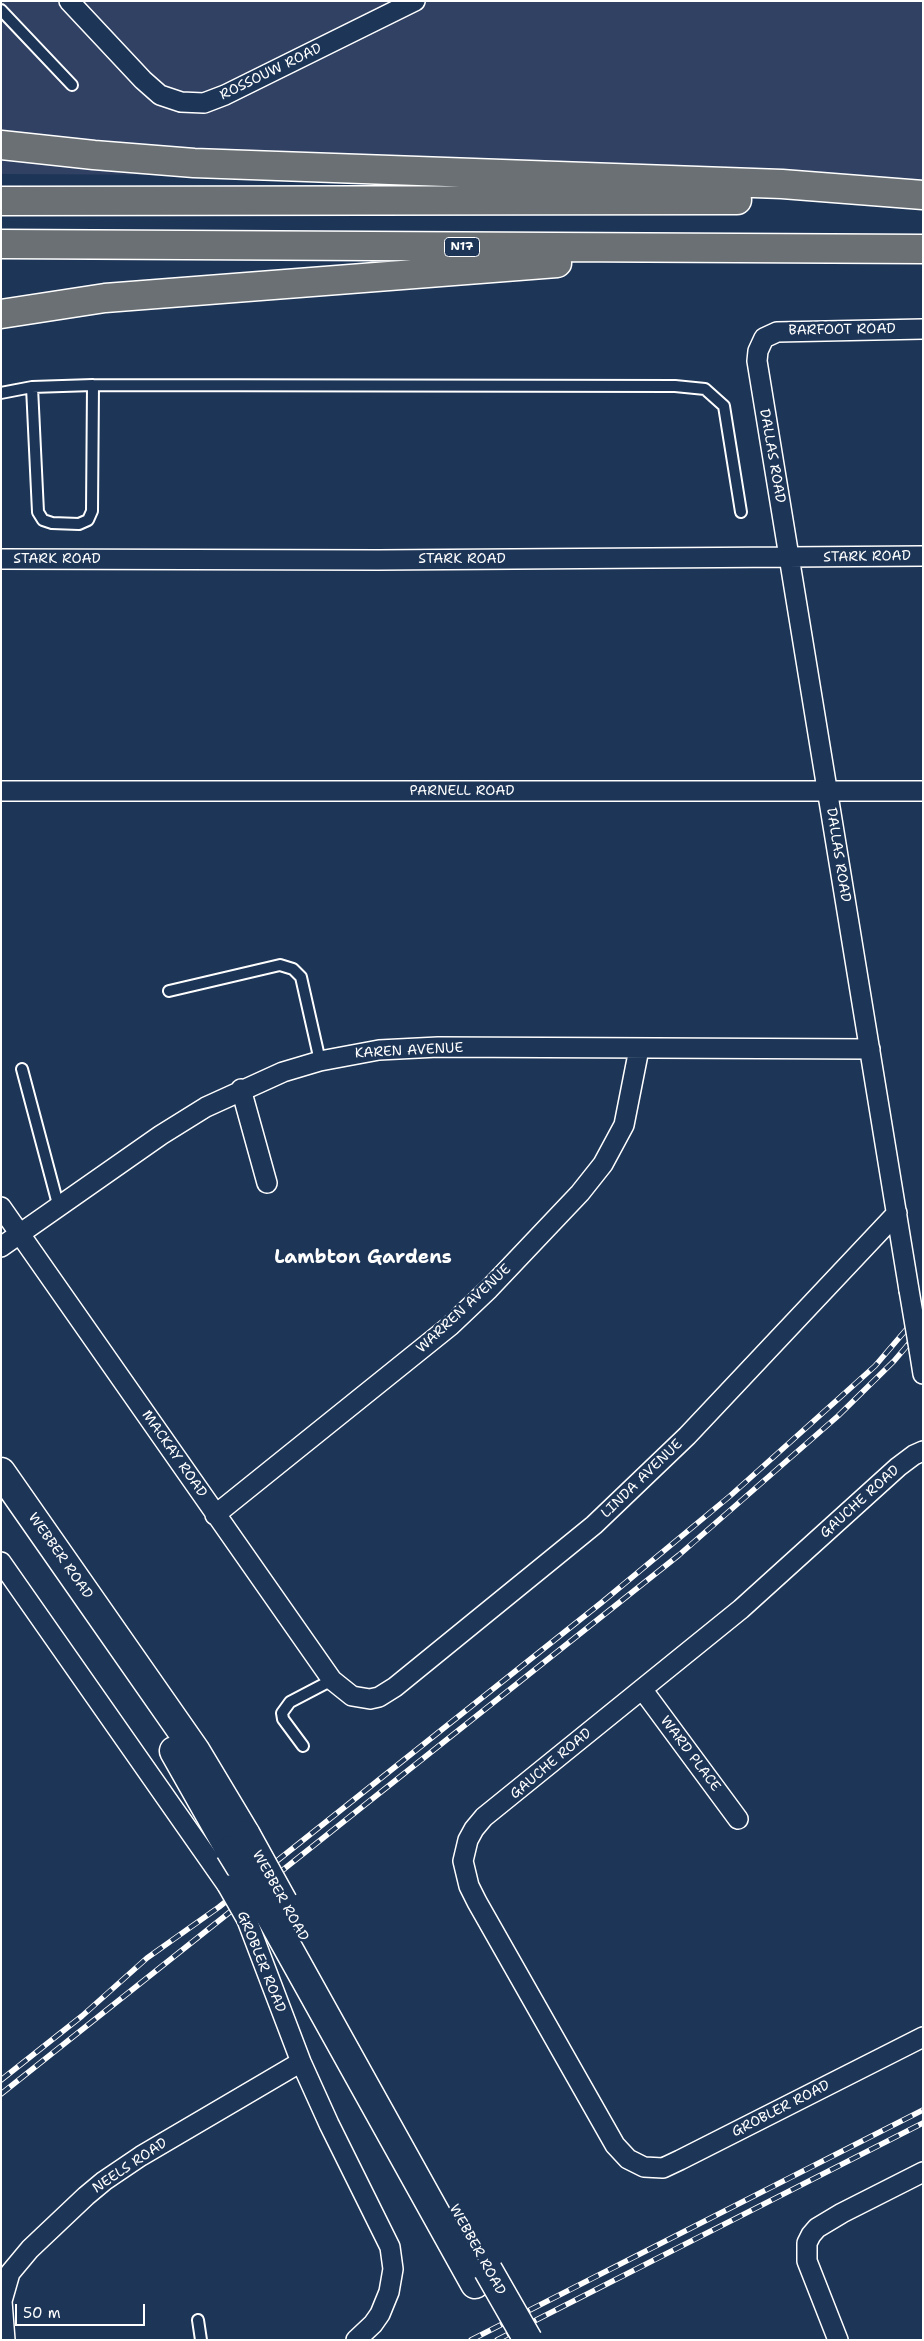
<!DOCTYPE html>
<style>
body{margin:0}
#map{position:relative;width:924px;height:2341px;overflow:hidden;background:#1d3557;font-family:"Shantell Sans",sans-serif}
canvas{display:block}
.frame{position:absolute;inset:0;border:2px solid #fff;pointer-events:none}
.scale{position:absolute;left:15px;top:2304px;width:130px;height:22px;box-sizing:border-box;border:2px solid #fff;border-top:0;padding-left:6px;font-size:15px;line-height:18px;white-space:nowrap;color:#fff;-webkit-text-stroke:4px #1d3557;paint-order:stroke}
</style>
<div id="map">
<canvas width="924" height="2341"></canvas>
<div class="frame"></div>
<div class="scale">50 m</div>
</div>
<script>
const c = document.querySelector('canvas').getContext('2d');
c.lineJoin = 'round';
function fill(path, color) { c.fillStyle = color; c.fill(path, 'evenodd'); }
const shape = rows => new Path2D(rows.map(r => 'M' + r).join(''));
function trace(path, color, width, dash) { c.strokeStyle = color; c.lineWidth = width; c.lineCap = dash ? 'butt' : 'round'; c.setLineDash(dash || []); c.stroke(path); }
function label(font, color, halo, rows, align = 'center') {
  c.font = font + ' "Shantell Sans",sans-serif'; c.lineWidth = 5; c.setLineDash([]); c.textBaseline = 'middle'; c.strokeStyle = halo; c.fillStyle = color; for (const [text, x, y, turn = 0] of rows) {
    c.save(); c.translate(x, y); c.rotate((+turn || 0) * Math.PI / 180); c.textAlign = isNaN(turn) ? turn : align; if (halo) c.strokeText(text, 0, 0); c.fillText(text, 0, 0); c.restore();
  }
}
fill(shape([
 [1,1,923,1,923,179,1,174]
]), '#304163');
const service = shape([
 [1,10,72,85],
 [32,387,38,512,43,520,52,523,79,524,88,520,92,511,93,385],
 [1,393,32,387,93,385,675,386,705,389,724,406,741,512],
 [169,991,280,965,293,969,301,977,320,1061],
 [22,1069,59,1208],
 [303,1746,283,1719,282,1713,290,1702,332,1680],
 [198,2320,201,2340]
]);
const minor = shape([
 [69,1,143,80,160,95,181,102,204,103,225,95,415,1],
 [1,559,378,560,923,556],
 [1,791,923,791],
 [241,1089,267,1183],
 [1,1207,332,1680,352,1696,370,1699,379,1697,395,1687,594,1525,687,1436,897,1213],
 [1,1247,161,1135,206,1107,283,1072,320,1061,379,1050,438,1047,870,1049],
 [909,1290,757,361,758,351,764,338,777,332,923,329],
 [919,1349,923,1374],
 [923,1451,914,1455,898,1467,741,1609,484,1817,474,1829,468,1840,463,1861,469,1886,477,1902,615,2145,628,2159,644,2167,663,2168,680,2160,923,2037],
 [215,1515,450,1326,489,1289,580,1193,603,1164,624,1125,639,1049],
 [1,1562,227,1885],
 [642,1689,738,1819],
 [247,1920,301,2062,329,2124,390,2247,393,2269,389,2292,380,2314,373,2324,356,2340],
 [5,2340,2,2301,10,2273,30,2249,86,2196,104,2181,141,2156,301,2062],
 [838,2340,807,2261,807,2243,811,2235,817,2228,842,2213,923,2172]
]);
const secondary = shape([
 [1,1472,195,1750,246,1835],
 [174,1751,230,1850],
 [268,1912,475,2284]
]);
const motorway = shape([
 [1,145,94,155,194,163,782,184,923,195],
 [1,201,737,200],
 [1,244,923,249],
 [1,314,105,298,557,263]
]);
trace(service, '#fff', 14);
trace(minor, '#fff', 22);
trace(secondary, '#fff', 31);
trace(motorway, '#fff', 31);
trace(service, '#1d3557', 10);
trace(minor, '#1d3557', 19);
trace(secondary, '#1d3557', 28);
trace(motorway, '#6a7074', 28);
const rail = shape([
 [1,2080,82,2016,147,1958,219,1907,601,1603,730,1496,875,1366,923,1310],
 [1,2094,679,1555,838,1416,894,1361,923,1327],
 [471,2340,923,2110],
 [497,2340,923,2123]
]);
trace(rail, '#fff', 5.5);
trace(rail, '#1d3557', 4, [11]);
const minorBridge = shape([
 [909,1290,919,1349],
 [227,1885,247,1920]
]);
const secondaryBridge = shape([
 [246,1835,283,1902],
 [230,1850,268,1912],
 [488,2270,528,2340]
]);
trace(minorBridge, '#fff', 22, []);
trace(secondaryBridge, '#fff', 31, []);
trace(minorBridge, '#1d3557', 19);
trace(secondaryBridge, '#1d3557', 28);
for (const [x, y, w] of [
 [462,247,35]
]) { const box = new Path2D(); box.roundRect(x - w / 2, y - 9.5, w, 19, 4); c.fillStyle = '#1d3557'; c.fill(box); trace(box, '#fff', 1); }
label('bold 12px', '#fff', null, [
 ["N17",462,247]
]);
label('14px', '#fff', '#1d3557', [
 ["ROSSOUW ROAD",271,72,-26],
 ["BARFOOT ROAD",842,330,-1],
 ["DALLAS ROAD",772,456,80],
 ["STARK ROAD",867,557,-1],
 ["STARK ROAD",57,559],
 ["STARK ROAD",462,559],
 ["PARNELL ROAD",462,791],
 ["DALLAS ROAD",838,855,81],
 ["KAREN AVENUE",409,1051,-3],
 ["WARREN AVENUE",464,1309,-43],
 ["MACKAY ROAD",174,1454,55],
 ["LINDA AVENUE",642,1479,-44],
 ["GAUCHE ROAD",860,1502,-42],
 ["WEBBER ROAD",60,1556,55],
 ["WARD PLACE",690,1754,53],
 ["GAUCHE ROAD",551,1764,-40],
 ["WEBBER ROAD",280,1896,61],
 ["GROBLER ROAD",261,1962,68],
 ["GROBLER ROAD",781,2109,-27],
 ["NEELS ROAD",130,2166,-34],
 ["WEBBER ROAD",477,2250,61]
]);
label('bold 19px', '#fff', '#1d3557', [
 ["Lambton Gardens",363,1258]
]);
</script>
